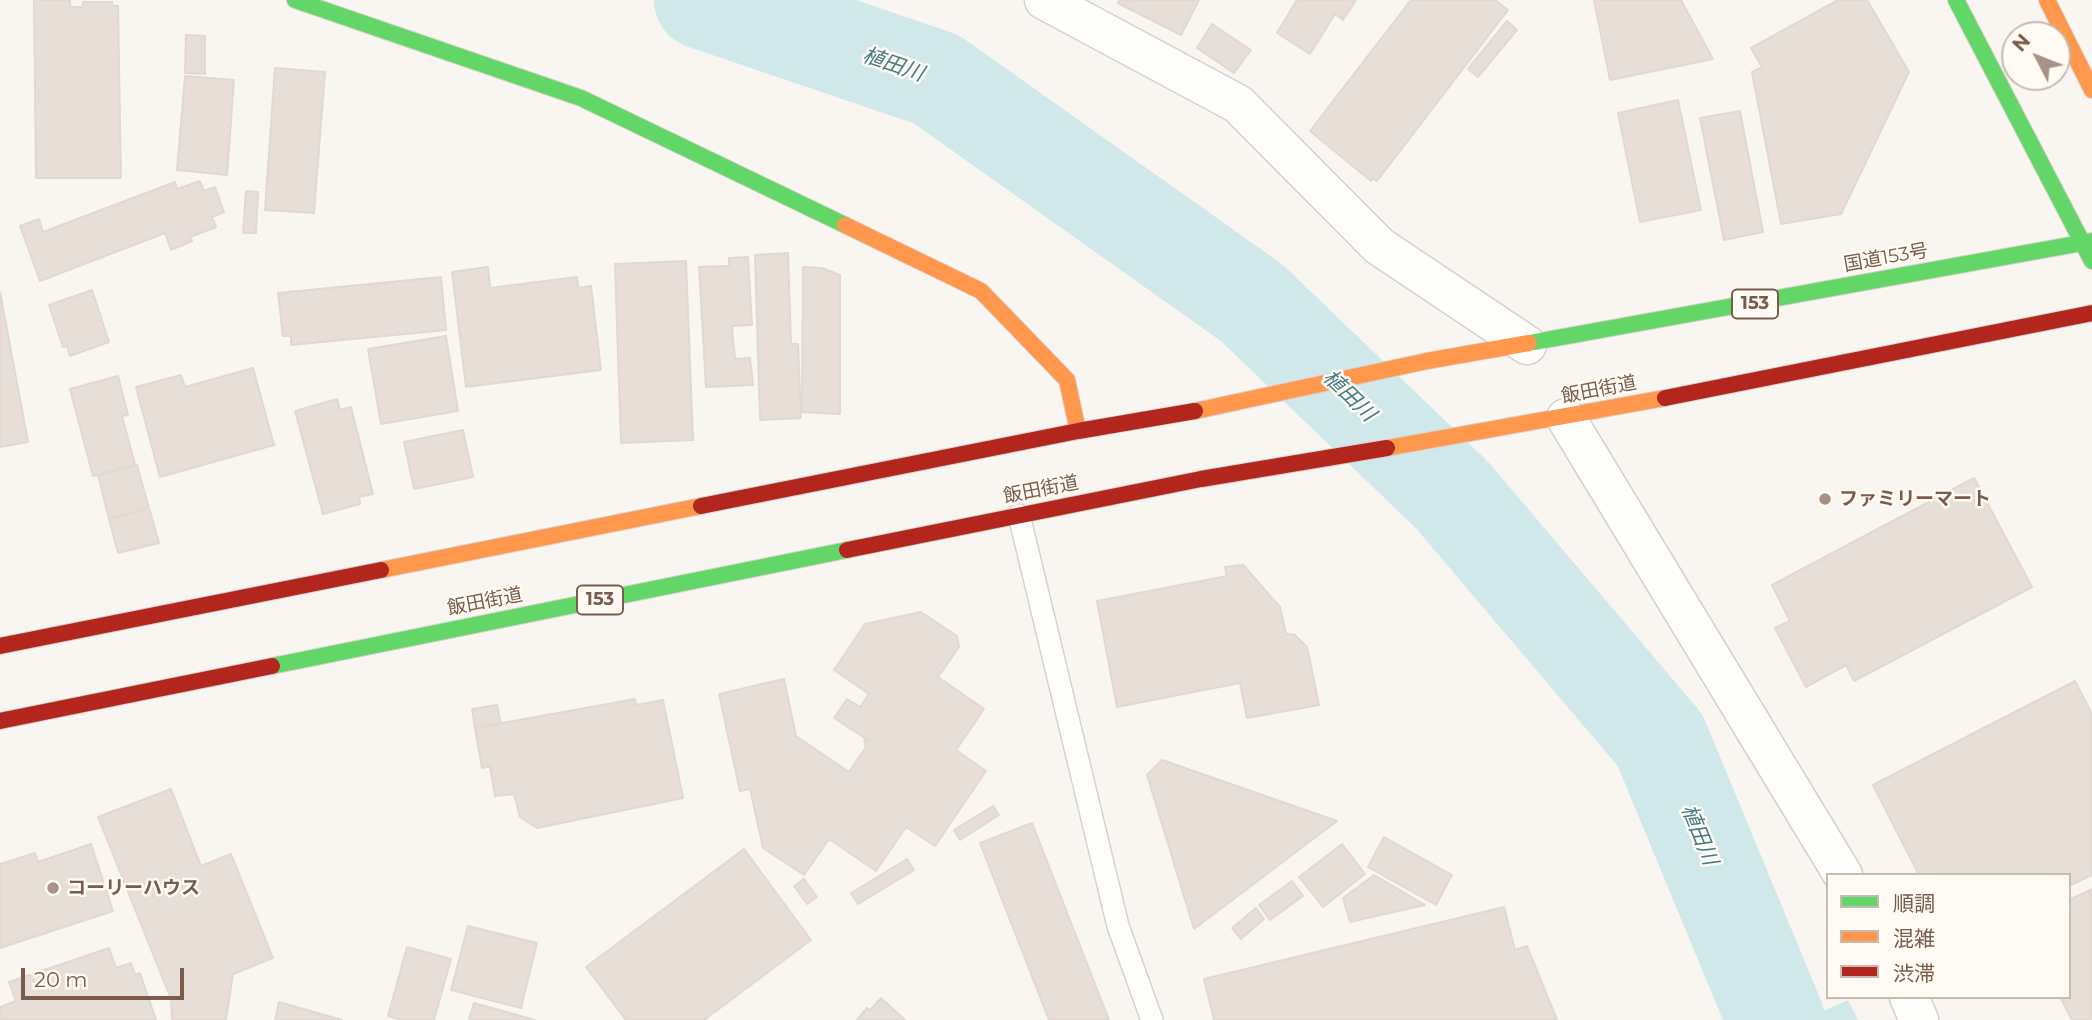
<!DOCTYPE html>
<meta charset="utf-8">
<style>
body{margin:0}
#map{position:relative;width:2092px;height:1020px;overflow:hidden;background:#f9f5f0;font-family:Montserrat,"Noto Sans JP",sans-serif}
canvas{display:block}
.legend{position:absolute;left:1826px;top:873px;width:245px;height:126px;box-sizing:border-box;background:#fffaf3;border:2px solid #cabbb1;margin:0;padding:9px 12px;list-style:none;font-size:21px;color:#7a5c4d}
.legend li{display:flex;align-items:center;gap:14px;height:35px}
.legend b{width:35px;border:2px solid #cabbb1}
.north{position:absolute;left:2001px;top:21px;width:70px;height:70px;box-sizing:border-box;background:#fffaf3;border:2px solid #cabbb1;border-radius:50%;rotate:312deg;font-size:19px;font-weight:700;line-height:28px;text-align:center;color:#7a5c4d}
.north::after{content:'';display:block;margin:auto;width:24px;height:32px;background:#a69286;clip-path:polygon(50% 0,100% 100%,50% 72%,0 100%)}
.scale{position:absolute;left:21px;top:968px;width:163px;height:32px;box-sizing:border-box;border:4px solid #7a5c4d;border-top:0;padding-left:9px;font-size:21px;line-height:24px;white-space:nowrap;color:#7a5c4d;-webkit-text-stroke:5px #fffaf3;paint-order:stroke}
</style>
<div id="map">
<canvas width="2092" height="1020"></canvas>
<ul class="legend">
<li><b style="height:9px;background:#63d668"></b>順調</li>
<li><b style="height:9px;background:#ff974d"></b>混雑</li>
<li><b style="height:9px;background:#b3261e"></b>渋滞</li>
</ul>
<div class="north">N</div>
<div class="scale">20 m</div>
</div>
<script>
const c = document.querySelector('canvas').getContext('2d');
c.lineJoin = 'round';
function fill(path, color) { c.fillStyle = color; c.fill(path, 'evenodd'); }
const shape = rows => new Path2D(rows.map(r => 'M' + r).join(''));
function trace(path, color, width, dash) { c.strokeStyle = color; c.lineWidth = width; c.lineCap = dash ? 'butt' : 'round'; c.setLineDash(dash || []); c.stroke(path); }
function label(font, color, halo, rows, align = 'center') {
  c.font = font + ' Montserrat,"Noto Sans JP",sans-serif'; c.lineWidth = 5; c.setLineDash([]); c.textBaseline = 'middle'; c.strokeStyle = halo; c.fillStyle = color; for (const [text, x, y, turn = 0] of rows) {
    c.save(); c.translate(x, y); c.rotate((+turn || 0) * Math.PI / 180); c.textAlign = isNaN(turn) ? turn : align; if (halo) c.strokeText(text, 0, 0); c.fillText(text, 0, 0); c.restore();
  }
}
fill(shape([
 [1848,1000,1858,1020,1803,1020]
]), '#d0e8ea');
trace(shape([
 [703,0,936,79,1252,303,1452,495,1660,740,1776,1020]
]), '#d0e8ea', 98);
const building = shape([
 [34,0,70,0,70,7,83,7,83,2,112,2,112,6,118,6,121,178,36,178,34,0],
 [1120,0,1199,0,1181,35,1118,3,1120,0],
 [1297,0,1356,0,1343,20,1335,14,1310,54,1277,33,1297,0],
 [1411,0,1495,0,1508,10,1377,181,1373,178,1371,181,1310,131,1411,0],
 [1594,0,1681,0,1713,59,1610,80,1594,0],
 [1838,0,1867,0,1909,72,1841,214,1781,224,1752,72,1762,67,1751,48,1838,0],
 [1507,21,1517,30,1478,77,1468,69,1507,21],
 [1212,24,1251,50,1234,73,1197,48,1212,24],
 [186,35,205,36,205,74,185,73,186,35],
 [275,68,325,72,314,213,265,210,275,68],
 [185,76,234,80,227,175,177,170,185,76],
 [1678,100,1701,210,1640,222,1618,113,1678,100],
 [1740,111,1763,232,1724,240,1700,118,1740,111],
 [200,181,204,191,215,187,224,212,212,217,216,227,190,237,192,241,171,250,165,233,40,281,20,226,39,219,43,232,175,182,177,189,200,181],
 [246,191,258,192,256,233,243,233,246,191],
 [788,253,791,344,798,344,801,418,760,420,755,255,788,253],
 [748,257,752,325,732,326,735,359,750,358,753,385,706,387,699,267,729,266,729,258,748,257],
 [686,261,693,440,621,443,615,264,686,261],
 [488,267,490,288,577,277,578,288,591,286,601,370,466,387,452,272,488,267],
 [803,267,822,268,840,275,840,414,802,412,803,267],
 [441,277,446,330,291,345,291,336,283,336,278,293,441,277],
 [92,290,109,342,70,356,67,346,63,347,49,305,92,290],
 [0,292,28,442,0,447,0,292],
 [446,336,458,411,381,424,368,349,446,336],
 [253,368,274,445,160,477,136,387,181,375,185,387,253,368],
 [118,376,128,415,122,416,135,465,93,476,70,389,118,376],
 [337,399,340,410,351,407,373,494,359,497,360,504,323,514,295,411,337,399],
 [463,430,473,477,414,489,404,442,463,430],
 [137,465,149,508,109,519,98,475,137,465],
 [1974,478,2032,587,1854,681,1846,665,1806,687,1775,628,1790,621,1772,585,1974,478],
 [149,508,159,543,118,553,109,519,149,508],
 [1243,565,1280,607,1286,634,1295,635,1307,647,1319,705,1247,718,1240,683,1117,707,1097,601,1227,576,1225,567,1243,565],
 [921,612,957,636,959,647,938,677,984,709,956,750,986,771,935,846,906,827,876,871,829,839,804,875,763,848,750,789,740,791,719,694,784,679,796,736,849,772,866,747,864,740,868,740,834,718,847,699,860,707,869,694,834,670,865,624,921,612],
 [2075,681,2092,714,2092,875,2069,886,2069,875,1919,875,1873,785,2075,681],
 [635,699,636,705,663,700,683,798,537,828,520,817,514,794,495,796,490,766,482,768,475,728,635,699],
 [497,705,501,724,475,728,472,709,497,705],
 [1162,760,1337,821,1194,929,1147,775,1162,760],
 [171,789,201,866,231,854,273,958,233,974,226,1020,172,1020,171,999,98,817,171,789],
 [993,806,999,815,960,840,954,830,993,806],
 [1032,823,1109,1020,1049,1020,980,843,1032,823],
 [1384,837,1452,875,1436,905,1368,867,1384,837],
 [91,844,113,911,0,948,0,864,35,853,38,862,91,844],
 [1342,844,1365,874,1323,907,1299,877,1342,844],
 [744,849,811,940,704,1020,626,1020,586,967,744,849],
 [907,859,914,870,858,904,851,893,907,859],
 [1374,875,1425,905,1350,922,1343,898,1374,875],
 [804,879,817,897,807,904,794,886,804,879],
 [1292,881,1303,896,1270,920,1259,905,1292,881],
 [2092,889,2092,1020,2072,1020,2060,997,2069,997,2069,900,2092,889],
 [1504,907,1515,950,1527,946,1557,1020,1214,1020,1204,979,1504,907],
 [1256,908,1264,919,1241,939,1232,928,1256,908],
 [468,926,537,943,521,1008,451,990,468,926],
 [407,947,451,959,434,1020,402,1020,388,1016,407,947],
 [109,948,116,968,131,963,135,975,140,973,156,1020,0,1020,0,1007,16,1001,9,982,109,948],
 [881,998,905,1020,857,1020,867,1008,870,1010,881,998],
 [279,1002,342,1020,275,1020,279,1002],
 [474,1003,535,1020,469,1020,474,1003]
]);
fill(building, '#e6ded7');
trace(building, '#e2d8d2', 2);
const lane = shape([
 [1019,515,1118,926,1152,1020]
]);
const street = shape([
 [1044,0,1238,104,1379,246,1527,345],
 [1566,418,1843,875],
 [1909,997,1919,1020]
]);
const fast = shape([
 [295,0,581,98,845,225],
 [1956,0,2092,261],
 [1529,343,2092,241],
 [272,666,847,550]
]);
const slow = shape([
 [2047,0,2092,90],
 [845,225,981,291,1067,380,1078,431],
 [1195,411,1427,361,1529,343],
 [1387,448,1665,398],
 [381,570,701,506]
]);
const jam = shape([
 [1665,398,2092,313],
 [701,506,1078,431,1195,411],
 [847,550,1201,479,1387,448],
 [0,646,381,570],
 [0,721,272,666]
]);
trace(lane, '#d7d1cb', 24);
trace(street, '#d7d1cb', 41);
trace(fast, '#d9d2cb', 18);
trace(slow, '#d9d2cb', 18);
trace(jam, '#d9d2cb', 18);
trace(lane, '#fefefd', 21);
trace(street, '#fefefd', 38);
trace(fast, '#63d668', 16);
trace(slow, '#ff974d', 16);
trace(jam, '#b3261e', 16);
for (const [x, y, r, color] of [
 [1825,499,7,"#a69286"],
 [53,888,7,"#a69286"]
]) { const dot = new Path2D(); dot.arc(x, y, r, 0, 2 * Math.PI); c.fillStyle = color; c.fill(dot); trace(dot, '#fffaf3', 2.5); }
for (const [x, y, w] of [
 [1755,304,46],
 [600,600,46]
]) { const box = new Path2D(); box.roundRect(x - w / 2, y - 14.5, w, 29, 5); c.fillStyle = '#fffaf3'; c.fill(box); trace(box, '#7a5c4d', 2); }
label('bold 18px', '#7a5c4d', null, [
 ["153",1755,304],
 ["153",600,600]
]);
label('19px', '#7a5c4d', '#fffaf3', [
 ["国道153号",1886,258,-10],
 ["飯田街道",1599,390,-11],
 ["飯田街道",1041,490,-11],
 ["飯田街道",485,602,-11]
]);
label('bold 19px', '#7a5c4d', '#fffaf3', [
 ["ファミリーマート",1839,499],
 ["コーリーハウス",67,888]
], 'left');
label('italic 21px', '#437c86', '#fffaf3', [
 ["植田川",893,65,19],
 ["植田川",1349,396,44],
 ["植田川",1699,835,68]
]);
</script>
